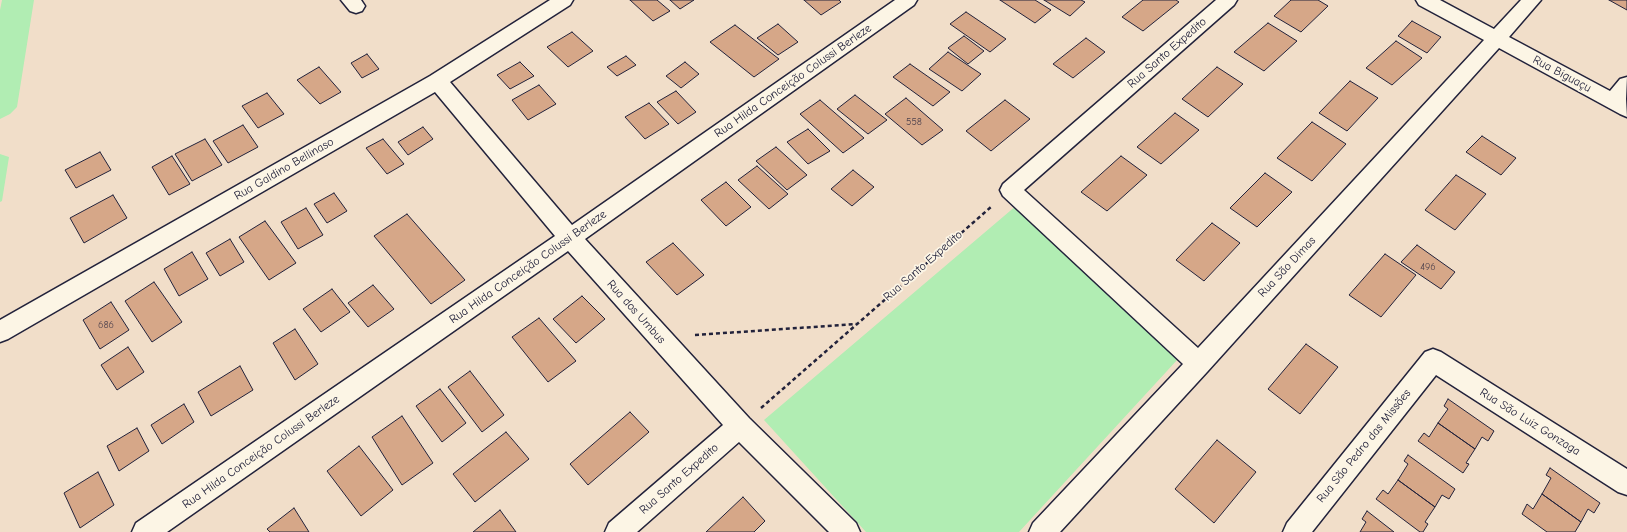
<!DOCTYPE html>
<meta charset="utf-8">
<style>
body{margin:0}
canvas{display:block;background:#f1dec9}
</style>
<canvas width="1627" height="532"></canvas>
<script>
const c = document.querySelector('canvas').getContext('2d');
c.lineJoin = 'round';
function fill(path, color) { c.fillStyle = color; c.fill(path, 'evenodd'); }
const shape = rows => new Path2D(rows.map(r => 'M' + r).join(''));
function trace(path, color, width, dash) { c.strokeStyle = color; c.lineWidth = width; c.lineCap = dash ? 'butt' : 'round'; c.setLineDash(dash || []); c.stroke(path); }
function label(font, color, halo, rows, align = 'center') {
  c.font = font + ' "Comic Neue",sans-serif'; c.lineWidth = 3.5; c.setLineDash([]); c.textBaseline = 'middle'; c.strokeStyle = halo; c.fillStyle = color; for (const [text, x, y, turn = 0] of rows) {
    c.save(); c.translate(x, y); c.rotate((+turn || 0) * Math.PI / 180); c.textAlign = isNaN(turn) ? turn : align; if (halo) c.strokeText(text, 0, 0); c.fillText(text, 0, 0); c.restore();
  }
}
fill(shape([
 [2,0,34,0,17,107,10,114,0,119,0,10],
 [0,154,9,157,2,201,0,202],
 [1017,205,1178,359,1019,532,866,532,764,420]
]), '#b1edb3');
const building = shape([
 [630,0,657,0,670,11,653,21,630,0],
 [670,0,694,0,680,9,670,0],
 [804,0,839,0,841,2,821,15,804,0],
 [1000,0,1035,0,1051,10,1035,23,1000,0],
 [1044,0,1081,0,1085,2,1070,16,1044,0],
 [1143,0,1176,0,1179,2,1143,31,1122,17,1143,0],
 [1291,0,1318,0,1328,6,1301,32,1274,16,1291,0],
 [1609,0,1627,0,1627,10,1609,0],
 [966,12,1006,39,990,52,950,24,966,12],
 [1412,21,1441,37,1427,53,1398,36,1412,21],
 [1268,23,1297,41,1264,71,1234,52,1268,23],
 [778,24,798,42,778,55,757,38,778,24],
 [735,25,779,59,754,77,710,42,735,25],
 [572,32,593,51,568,67,547,47,572,32],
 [964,36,984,51,968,64,948,48,964,36],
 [1086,38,1105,52,1073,78,1053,64,1086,38],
 [1396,41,1422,58,1392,85,1366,68,1396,41],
 [948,52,981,74,962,91,929,69,948,52],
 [367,54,379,69,362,78,351,63,367,54],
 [626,56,636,65,617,76,607,67,626,56],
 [520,62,534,76,510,89,497,75,520,62],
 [685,62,699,74,681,88,666,76,685,62],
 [910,64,950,92,933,106,893,77,910,64],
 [319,67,341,92,320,104,297,80,319,67],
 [1217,67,1243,84,1208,117,1182,99,1217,67],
 [1350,81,1378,98,1347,131,1319,113,1350,81],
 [539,85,556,104,528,120,512,100,539,85],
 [676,91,696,112,678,124,657,102,676,91],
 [267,93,284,114,258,128,242,106,267,93],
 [855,95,887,120,868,134,837,109,855,95],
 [906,98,943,130,922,145,885,114,906,98],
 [820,100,864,138,843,153,800,114,820,100],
 [1005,100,1030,119,991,151,966,131,1005,100],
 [649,103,669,124,645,139,625,117,649,103],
 [1175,113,1199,130,1161,164,1137,147,1175,113],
 [1312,122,1346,144,1312,181,1277,158,1312,122],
 [243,125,258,147,228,163,213,141,243,125],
 [423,127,433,139,408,155,398,142,423,127],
 [808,129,830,151,808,164,787,142,808,129],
 [1482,136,1516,158,1501,175,1466,152,1482,136],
 [205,139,222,165,192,181,175,154,205,139],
 [383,139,404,164,387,174,366,148,383,139],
 [776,147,807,175,787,190,756,161,776,147],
 [100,152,111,170,76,188,65,170,100,152],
 [172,156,190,184,169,195,152,167,172,156],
 [1121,156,1147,175,1107,211,1081,192,1121,156],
 [757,166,788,194,769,209,738,180,757,166],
 [853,170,874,187,852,206,831,189,853,170],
 [1265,173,1292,192,1257,227,1230,208,1265,173],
 [1456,175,1486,194,1455,230,1425,210,1456,175],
 [726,182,751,207,726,226,701,200,726,182],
 [334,193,347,211,327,223,314,204,334,193],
 [113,195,127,218,84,243,70,218,113,195],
 [306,208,323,235,298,249,281,222,306,208],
 [407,214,465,280,431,304,374,236,407,214],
 [265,221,296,263,269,280,239,237,265,221],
 [1212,223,1240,243,1204,281,1176,260,1212,223],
 [230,239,244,262,220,276,206,253,230,239],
 [673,243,704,275,677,295,646,262,673,243],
 [1417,245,1455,272,1441,289,1401,262,1417,245],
 [192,252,208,279,179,296,164,269,192,252],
 [1385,254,1416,275,1381,317,1349,295,1385,254],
 [154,282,182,322,152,342,125,301,154,282],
 [373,285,394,309,368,327,348,303,373,285],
 [332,289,350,312,321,332,303,309,332,289],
 [582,296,605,319,576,343,553,319,582,296],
 [111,302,129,330,100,349,83,320,111,302],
 [539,318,576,361,548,382,512,337,539,318],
 [295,329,318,364,295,380,273,343,295,329],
 [1306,344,1338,367,1300,414,1268,389,1306,344],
 [128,347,144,372,117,390,101,365,128,347],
 [240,366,253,390,211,416,198,392,240,366],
 [470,371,504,415,482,432,448,387,470,371],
 [440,389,466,423,442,442,416,406,440,389],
 [1448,399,1494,431,1488,441,1482,437,1475,449,1438,423,1448,409,1444,406,1448,399],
 [184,404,194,422,162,444,151,425,184,404],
 [630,412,649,432,588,485,570,464,630,412],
 [402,416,433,463,402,485,372,437,402,416],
 [1438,423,1475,449,1466,463,1469,464,1463,473,1418,441,1424,433,1429,437,1438,423],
 [137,428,149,451,119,471,107,446,137,428],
 [506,432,529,459,475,502,453,474,506,432],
 [1217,440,1256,472,1214,523,1175,489,1217,440],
 [359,446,393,490,361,516,327,471,359,446],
 [1408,455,1455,489,1449,499,1442,495,1435,507,1398,480,1408,464,1404,461,1408,455],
 [1550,468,1600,503,1594,513,1588,509,1581,522,1542,494,1551,478,1546,475,1550,468],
 [98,472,114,505,80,528,64,493,98,472],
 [1398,480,1435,507,1425,522,1428,524,1423,532,1420,532,1376,499,1383,490,1388,494,1398,480],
 [1542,494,1581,522,1575,532,1547,532,1522,514,1527,504,1533,509,1542,494],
 [743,497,765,521,754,532,706,532,743,497],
 [294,508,309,532,270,532,267,529,294,508],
 [500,510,516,532,473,532,500,510],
 [1367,511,1394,532,1360,532,1366,522,1362,519,1367,511]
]);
fill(building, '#d6a788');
trace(building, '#22223b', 1);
const street = shape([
 [341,0,361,0,365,6,362,11,356,13,350,11,341,0],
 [550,0,573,0,570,5,450,82,572,225,895,0,917,0,914,5,585,239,749,418,856,523,860,532,829,532,739,442,637,532,605,532,609,523,723,425,568,251,167,532,132,532,136,523,555,236,435,92,8,339,0,342,0,320,430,76,550,0],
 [1216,0,1237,0,1234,5,1024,190,1198,348,1484,40,1419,5,1416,0,1440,0,1494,29,1521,0,1541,0,1509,37,1610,91,1620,79,1627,77,1626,99,1627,117,1620,114,1499,48,1207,372,1060,532,1029,532,1033,523,1183,364,1003,196,1000,190,1003,184,1216,0],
 [1433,349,1441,352,1627,469,1627,495,1618,492,1436,375,1312,532,1283,532,1287,523,1425,352,1433,349]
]);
trace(street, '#22223b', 3);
trace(shape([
 [695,335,857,324],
 [761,408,991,207]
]), '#22223b', 2.5, [4, 3]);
fill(street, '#fcf5e5');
label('10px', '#4f434e', null, [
 ["558",914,122],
 ["496",1428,267],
 ["686",106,325]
]);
label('12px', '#22223b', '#fcf5e5', [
 ["Rua Santo Expedito",1167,53,-41],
 ["Rua Biguaçu",1562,74,28],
 ["Rua Hilda Conceição Colussi Berleze",793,81,-35],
 ["Rua Galdino Bellinaso",284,169,-30],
 ["Rua Santo Expedito",923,266,-41],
 ["Rua Hilda Conceição Colussi Berleze",528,267,-35],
 ["Rua São Dimas",1287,267,-47],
 ["Rua dos Umbus",636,312,48],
 ["Rua São Luiz Gonzaga",1530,422,32],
 ["Rua São Pedro das Missões",1364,446,-51],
 ["Rua Hilda Conceição Colussi Berleze",261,452,-35],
 ["Rua Santo Expedito",679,479,-41]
]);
</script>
